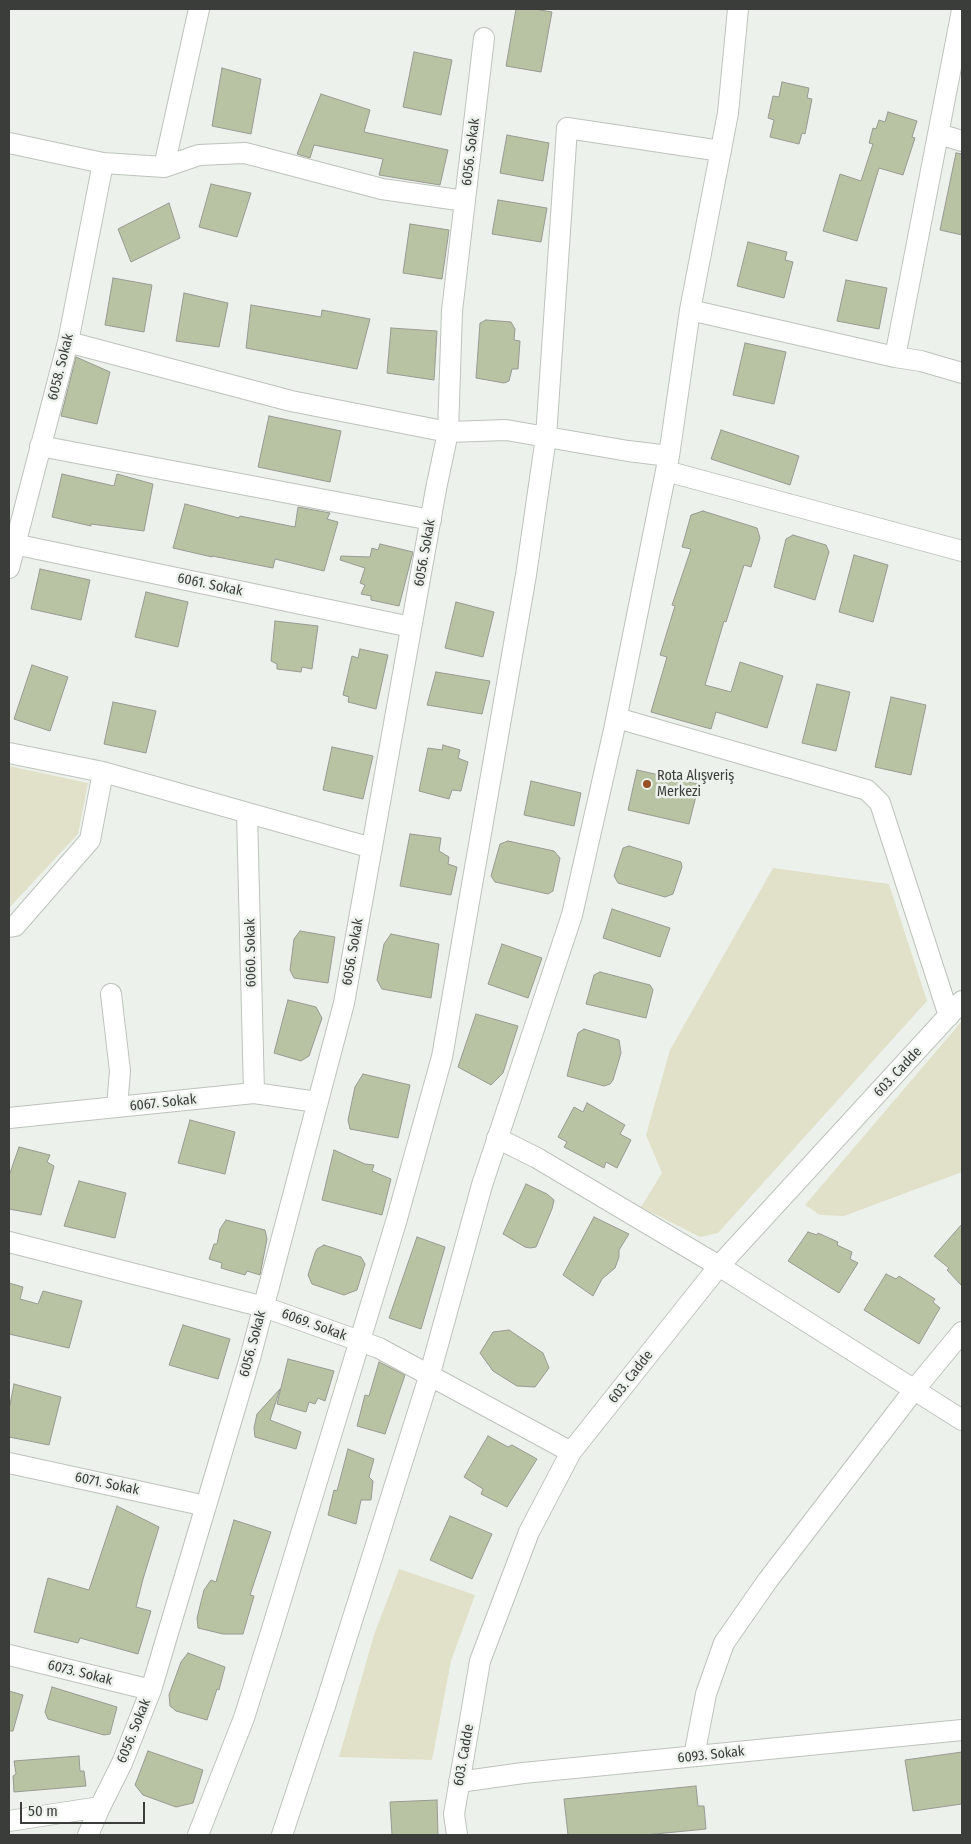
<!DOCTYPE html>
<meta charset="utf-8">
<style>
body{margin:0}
#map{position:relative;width:971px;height:1844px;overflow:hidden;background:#ecf2eb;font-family:"Fira Sans Condensed",sans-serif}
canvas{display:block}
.frame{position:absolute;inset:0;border:10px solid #3a3d3a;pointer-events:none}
.scale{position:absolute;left:20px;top:1802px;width:125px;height:22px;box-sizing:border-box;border:2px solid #3a3d3a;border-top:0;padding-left:6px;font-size:15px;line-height:18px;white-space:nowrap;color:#3a3d3a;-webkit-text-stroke:4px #ecf2eb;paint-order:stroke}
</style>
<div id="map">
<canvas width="971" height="1844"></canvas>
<div class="frame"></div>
<div class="scale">50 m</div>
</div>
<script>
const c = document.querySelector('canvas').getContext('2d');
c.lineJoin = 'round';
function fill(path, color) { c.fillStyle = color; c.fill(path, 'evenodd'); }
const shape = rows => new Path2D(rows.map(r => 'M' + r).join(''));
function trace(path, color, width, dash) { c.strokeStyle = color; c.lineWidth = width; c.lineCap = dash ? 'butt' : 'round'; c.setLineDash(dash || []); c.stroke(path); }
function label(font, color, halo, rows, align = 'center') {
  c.font = font + ' "Fira Sans Condensed",sans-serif'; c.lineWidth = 5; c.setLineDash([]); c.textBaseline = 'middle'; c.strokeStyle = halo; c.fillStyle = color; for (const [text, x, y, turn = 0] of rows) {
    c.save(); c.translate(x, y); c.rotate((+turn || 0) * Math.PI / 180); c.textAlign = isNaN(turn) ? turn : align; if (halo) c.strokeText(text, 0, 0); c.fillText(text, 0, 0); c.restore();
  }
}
fill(shape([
 [9,766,88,783,78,834,9,908],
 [773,868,889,884,927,1001,718,1233,700,1237,641,1207,662,1173,646,1135,670,1050],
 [962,1021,962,1172,844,1216,820,1215,805,1205],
 [399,1569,475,1595,451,1661,432,1760,339,1757,374,1635]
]), '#e1e0c9');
const building = shape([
 [516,9,534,9,552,12,541,72,506,66,516,9],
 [414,52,452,60,441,115,403,107,414,52],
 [222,68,261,79,251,134,212,126,222,68],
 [782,82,809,88,807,98,812,99,805,134,802,133,799,144,770,137,774,120,768,118,773,96,779,97,782,82],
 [321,94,370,110,364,132,448,150,440,185,379,175,383,159,314,145,310,158,297,154,321,94],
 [888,112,917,121,912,137,915,138,903,175,879,168,857,241,823,231,840,174,861,181,873,144,869,143,873,128,876,129,879,120,885,122,888,112],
 [507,135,549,143,543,181,500,173,507,135],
 [956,153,962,154,962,235,940,230,956,153],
 [211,184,251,193,237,237,199,227,211,184],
 [498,200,547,208,541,242,492,234,498,200],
 [169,203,180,238,131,262,118,229,169,203],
 [410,224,449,230,442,279,403,273,410,224],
 [748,242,787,252,785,260,793,262,784,298,737,286,748,242],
 [113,278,152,285,144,332,105,325,113,278],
 [846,280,887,288,879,329,837,321,846,280],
 [184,293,228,303,219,347,176,341,184,293],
 [251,305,321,317,322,310,370,319,357,369,246,348,251,305],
 [486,320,511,322,515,329,514,340,520,341,518,369,512,369,509,381,504,383,476,378,480,323,486,320],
 [391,328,437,331,434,380,387,373,391,328],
 [745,343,786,352,774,404,733,395,745,343],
 [76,357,110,372,97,424,61,416,76,357],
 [269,416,341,431,330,482,258,467,269,416],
 [721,430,799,456,790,485,711,459,721,430],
 [62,474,114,486,117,474,153,484,144,531,91,524,91,526,52,517,62,474],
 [185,504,239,518,240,516,295,527,298,507,330,513,327,519,338,522,324,571,275,559,273,568,212,556,212,557,173,548,185,504],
 [703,511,757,528,760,538,751,567,744,565,726,622,724,621,705,685,731,692,740,662,783,676,767,728,716,712,711,729,651,712,667,657,660,655,675,606,672,605,691,549,682,547,691,515,703,511],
 [793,535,826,545,829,552,815,600,774,587,786,539,793,535],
 [380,544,413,552,399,606,371,600,371,596,361,594,365,585,360,583,365,568,340,560,341,556,370,557,372,548,378,550,380,544],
 [854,555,888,565,873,622,839,612,854,555],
 [40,569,90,580,81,620,31,609,40,569],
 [146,592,188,602,178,647,135,637,146,592],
 [456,602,494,612,483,657,445,648,456,602],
 [275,621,318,626,312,669,302,667,301,672,277,669,277,664,271,661,275,621],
 [360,649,388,655,376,709,348,702,349,697,343,695,352,656,358,658,360,649],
 [32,665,68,677,50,731,14,719,32,665],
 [436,672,490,681,482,714,427,705,436,672],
 [817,684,850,692,836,751,802,743,817,684],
 [891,697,926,705,911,775,875,767,891,697],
 [113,702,156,711,146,753,104,744,113,702],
 [443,745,460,750,458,758,468,762,461,791,452,790,449,799,419,791,428,748,442,750,443,745],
 [332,747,373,756,363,799,323,790,332,747],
 [637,770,699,784,689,824,628,810,637,770],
 [531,781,581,793,574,826,524,815,531,781],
 [410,834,441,838,439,851,449,857,448,864,457,867,451,895,400,886,410,834],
 [508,841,554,851,560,858,553,891,548,894,495,882,491,876,500,844,508,841],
 [629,846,681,862,682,867,673,894,665,897,618,883,614,876,623,848,629,846],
 [612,909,670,928,660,957,603,938,612,909],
 [300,931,335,937,328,983,294,978,290,970,294,939,300,931],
 [391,934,439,944,431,998,382,989,377,980,384,944,391,934],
 [502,944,542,958,528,998,488,984,502,944],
 [600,972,650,985,653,990,646,1018,586,1004,594,975,600,972],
 [288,1000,316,1007,322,1018,309,1056,301,1061,274,1053,288,1000],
 [476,1014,518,1026,503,1073,491,1085,458,1067,476,1014],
 [584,1029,619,1040,621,1053,613,1080,610,1084,604,1086,567,1076,578,1033,584,1029],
 [363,1074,410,1085,398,1138,350,1129,348,1120,355,1087,363,1074],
 [587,1103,625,1125,620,1134,631,1140,617,1168,606,1162,604,1168,564,1147,567,1142,558,1137,574,1107,583,1112,587,1103],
 [190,1120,235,1132,225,1174,178,1163,190,1120],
 [19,1147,50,1155,47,1162,54,1166,41,1215,9,1209,9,1176,19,1147],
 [334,1150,365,1164,374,1165,372,1171,391,1179,382,1215,322,1200,334,1150],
 [79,1181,126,1193,115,1238,64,1226,79,1181],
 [526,1184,547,1194,554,1200,552,1209,536,1247,530,1248,525,1247,503,1234,526,1184],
 [594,1217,629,1234,619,1250,619,1257,615,1268,602,1279,593,1296,563,1275,594,1217],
 [226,1220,265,1230,267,1239,260,1275,247,1271,245,1275,221,1268,222,1263,209,1259,214,1244,217,1244,220,1229,226,1220],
 [962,1224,962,1286,947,1270,949,1268,934,1256,962,1224],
 [808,1232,817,1235,818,1233,838,1242,837,1245,852,1252,850,1259,858,1263,839,1293,788,1261,808,1232],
 [417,1237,445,1247,421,1329,389,1318,417,1237],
 [324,1245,361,1257,365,1264,357,1290,344,1295,312,1284,308,1275,315,1253,317,1249,324,1245],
 [886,1274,896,1279,899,1276,935,1299,933,1302,940,1308,919,1344,864,1310,886,1274],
 [9,1283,23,1287,20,1299,38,1304,43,1291,82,1301,69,1348,9,1334,9,1283],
 [183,1325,230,1339,218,1379,169,1365,183,1325],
 [509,1330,543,1353,549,1368,535,1387,517,1386,493,1371,480,1353,493,1332,509,1330],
 [288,1359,334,1371,325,1401,318,1398,315,1404,309,1402,306,1412,277,1404,288,1359],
 [379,1362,405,1375,385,1434,357,1426,365,1395,369,1396,379,1362],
 [14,1384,61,1397,49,1445,9,1437,9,1410,14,1384],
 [280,1389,270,1420,301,1432,296,1449,255,1437,254,1428,257,1414,280,1389],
 [488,1436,508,1447,512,1445,537,1459,507,1507,481,1494,483,1489,464,1477,488,1436],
 [348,1449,374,1459,369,1477,373,1481,371,1500,361,1500,356,1524,328,1515,334,1490,337,1491,348,1449],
 [117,1506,159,1527,143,1579,136,1607,151,1611,138,1654,80,1638,78,1643,34,1632,48,1578,89,1590,117,1506],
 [450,1516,492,1534,472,1579,430,1560,450,1516],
 [234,1520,271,1532,250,1595,254,1596,243,1634,223,1634,198,1628,197,1618,204,1590,211,1580,216,1582,234,1520],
 [188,1653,225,1667,219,1690,217,1689,207,1720,176,1711,170,1706,169,1695,181,1662,188,1653],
 [52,1687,117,1707,110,1734,104,1735,48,1719,45,1712,52,1687],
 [9,1691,23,1695,13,1731,9,1731,9,1691],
 [148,1751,203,1770,193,1803,176,1807,143,1795,135,1785,148,1751],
 [962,1752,962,1804,913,1811,905,1760,962,1752],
 [79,1756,80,1771,84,1771,86,1786,14,1792,13,1776,16,1774,14,1761,79,1756],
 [696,1786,698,1806,704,1806,706,1829,645,1835,568,1835,564,1799,696,1786],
 [437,1800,438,1835,392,1835,390,1802,437,1800]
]);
fill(building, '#b8c3a3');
trace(building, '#979a92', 1);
const minor = shape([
 [939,134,962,141],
 [9,143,103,163,164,167,199,155,245,153,382,189,465,201],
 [164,167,199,9],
 [690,310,895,357,921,361,962,373],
 [68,342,291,401,448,432,506,430,628,451,669,456],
 [895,357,962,10],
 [40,446,431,520],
 [666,471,962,551],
 [9,543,411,627],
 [9,568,68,342,103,163],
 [617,718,867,790,880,803,949,1016],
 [9,753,103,772,372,848],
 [247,813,254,1093],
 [9,927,15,926,90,840,103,772],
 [111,994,120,1071,117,1107],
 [9,1118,254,1093,317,1102],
 [497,1138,537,1158,719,1266,962,1420],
 [9,1242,264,1307,379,1348,571,1452],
 [9,1463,206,1506],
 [9,1655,151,1690],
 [694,1756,706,1694,724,1643,768,1580,914,1390,962,1332],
 [459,1782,523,1773,962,1730],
 [9,1821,100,1807],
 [88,1835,100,1807,122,1763,151,1690,250,1358,344,1003,436,489,448,432,452,311,484,38],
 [198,1835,244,1718,272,1629,396,1222,442,1057,526,575,546,437,567,128,721,151],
 [282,1835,326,1703,429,1377,482,1185,572,915,614,730,669,456,690,310,728,113,738,9],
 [457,1835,454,1814,480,1661,529,1532,571,1452,719,1266,962,1001]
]);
trace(minor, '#bdc3bc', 22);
trace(minor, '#fff', 20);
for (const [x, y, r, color] of [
 [647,784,5,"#975325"]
]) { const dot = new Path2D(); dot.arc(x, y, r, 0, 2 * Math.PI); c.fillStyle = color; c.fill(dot); trace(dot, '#ecf2eb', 2); }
label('14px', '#3a3d3a', '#ecf2eb', [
 ["6056. Sokak",471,152,-83],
 ["6058. Sokak",61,367,-76],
 ["6056. Sokak",425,553,-80],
 ["6061. Sokak",210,585,12],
 ["6056. Sokak",353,952,-80],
 ["6060. Sokak",251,953,-91],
 ["603. Cadde",898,1072,-47],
 ["6067. Sokak",163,1103,-6],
 ["6069. Sokak",314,1325,20],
 ["6056. Sokak",253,1344,-75],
 ["603. Cadde",631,1377,-52],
 ["6071. Sokak",107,1484,12],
 ["6073. Sokak",80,1673,14],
 ["6056. Sokak",134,1731,-68],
 ["603. Cadde",464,1755,-80],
 ["6093. Sokak",711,1755,-6]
]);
label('14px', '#3a3d3a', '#ecf2eb', [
 ["Rota Alışveriş",657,776],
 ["Merkezi",657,792]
], 'left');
</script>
